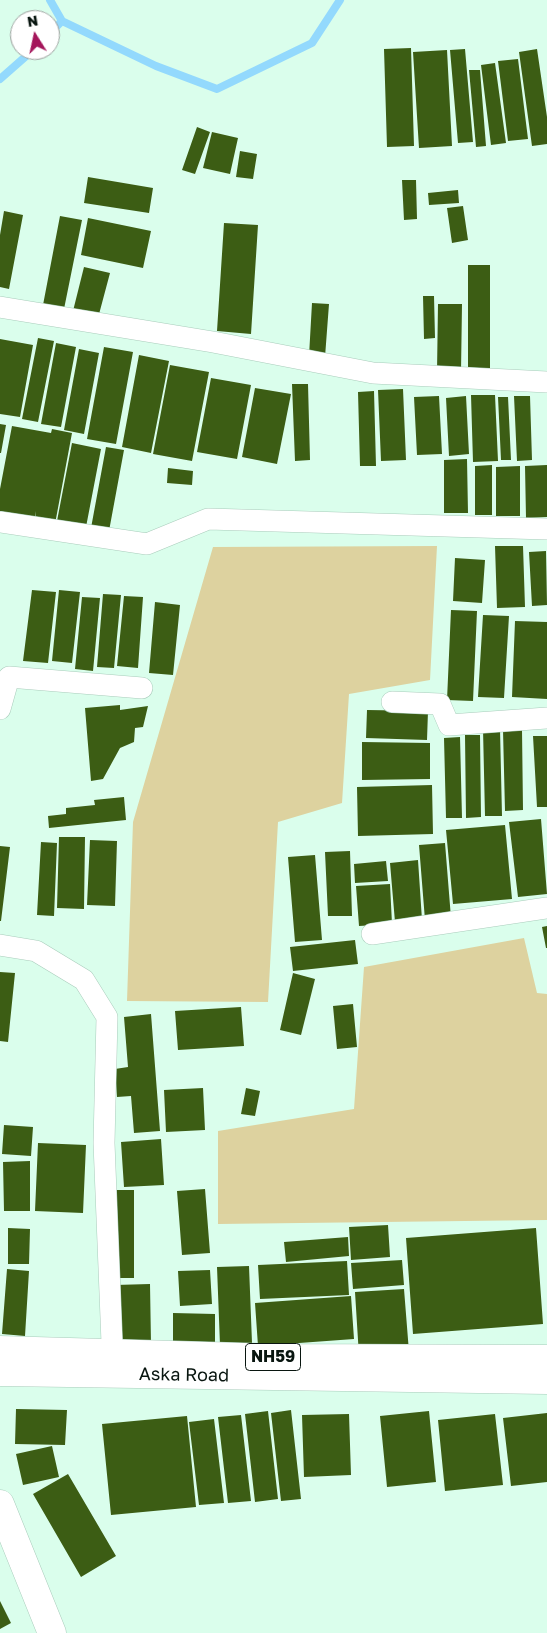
<!DOCTYPE html>
<style>
body{margin:0}
#map{position:relative;width:547px;height:1633px;overflow:hidden;background:#dafeec;font-family:"Golos Text",sans-serif}
canvas{display:block}
.north{position:absolute;left:10px;top:10px;width:50px;height:50px;box-sizing:border-box;background:#fff;border:1px solid #9da29f;border-radius:50%;rotate:350deg;font-size:14px;font-weight:700;line-height:20px;text-align:center;color:#091610}
.north::after{content:'';display:block;margin:auto;width:18px;height:22px;background:#a4165b;clip-path:polygon(50% 0,100% 100%,50% 72%,0 100%)}
</style>
<div id="map">
<canvas width="547" height="1633"></canvas>
<div class="north">N</div>
</div>
<script>
const c = document.querySelector('canvas').getContext('2d');
c.lineJoin = 'round';
function fill(path, color) { c.fillStyle = color; c.fill(path, 'evenodd'); }
const shape = rows => new Path2D(rows.map(r => 'M' + r).join(''));
function trace(path, color, width, dash) { c.strokeStyle = color; c.lineWidth = width; c.lineCap = dash ? 'butt' : 'round'; c.setLineDash(dash || []); c.stroke(path); }
function label(font, color, halo, rows, align = 'center') {
  c.font = font + ' "Golos Text",sans-serif'; c.lineWidth = 5; c.setLineDash([]); c.textBaseline = 'middle'; c.strokeStyle = halo; c.fillStyle = color; for (const [text, x, y, turn = 0] of rows) {
    c.save(); c.translate(x, y); c.rotate((+turn || 0) * Math.PI / 180); c.textAlign = isNaN(turn) ? turn : align; if (halo) c.strokeText(text, 0, 0); c.fillText(text, 0, 0); c.restore();
  }
}
fill(shape([
 [437,546,430,680,349,694,342,803,278,822,268,1002,127,1001,133,822,213,547],
 [524,938,537,993,547,994,547,1220,218,1224,218,1131,354,1109,364,967]
]), '#ddd29f');
trace(shape([
 [50,0,62,21,156,66,217,89,312,43,340,0],
 [50,33,62,21],
 [0,79,33,50]
]), '#93d9fd', 8);
fill(shape([
 [411,48,414,146,387,147,384,49],
 [465,49,473,142,458,143,450,50],
 [537,49,547,117,547,144,532,146,519,52],
 [447,50,452,146,419,148,413,52],
 [518,59,528,139,508,141,498,61],
 [495,63,506,143,491,145,481,65],
 [469,70,480,70,486,146,476,147],
 [197,127,210,132,195,174,182,170],
 [212,132,238,138,230,174,203,168],
 [240,151,257,154,253,179,236,177],
 [88,177,153,188,149,213,84,203],
 [402,180,416,180,417,219,404,220],
 [458,190,459,203,429,205,428,193],
 [463,206,468,240,452,243,447,208],
 [4,211,23,215,9,289,0,287,0,235],
 [60,216,82,220,64,309,43,305],
 [88,218,151,231,143,268,81,255],
 [224,223,258,225,251,334,217,331],
 [468,265,490,265,490,371,468,371],
 [84,267,110,273,98,318,73,311],
 [423,296,434,296,435,338,424,339],
 [312,303,329,304,325,357,309,356],
 [438,304,462,304,461,372,437,372],
 [38,338,54,341,38,422,22,419],
 [0,339,33,345,20,417,0,414],
 [56,343,76,347,61,427,41,424],
 [104,347,133,352,116,444,87,439],
 [79,349,99,353,84,434,64,430],
 [139,355,169,361,151,453,122,447],
 [170,365,209,372,192,461,153,454],
 [211,378,251,385,237,459,197,452],
 [292,384,308,384,310,460,295,461],
 [255,388,291,394,277,464,242,457],
 [403,389,406,460,381,461,378,390],
 [374,391,376,466,360,466,358,392],
 [471,395,495,395,498,461,473,462],
 [439,396,442,454,417,455,414,397],
 [466,396,469,454,449,456,446,398],
 [514,396,530,396,532,460,517,461],
 [498,397,508,397,511,460,501,460],
 [0,424,6,425,1,453,0,453],
 [12,426,51,433,52,429,72,433,55,524,35,520,36,511,34,521,0,514,0,489],
 [72,443,101,449,86,527,57,521],
 [106,447,124,450,109,531,91,528],
 [467,459,468,513,444,513,444,460],
 [492,465,492,515,475,515,475,466],
 [547,465,547,517,526,518,525,466],
 [520,466,520,516,496,516,496,467],
 [168,468,193,471,192,485,167,483],
 [495,546,523,546,525,607,497,608],
 [546,551,547,605,532,606,529,552],
 [455,558,485,560,482,603,453,601],
 [32,590,56,592,48,663,23,661],
 [59,590,80,592,72,663,52,661],
 [103,594,121,595,114,668,97,667],
 [124,596,143,597,138,668,117,666],
 [82,597,100,598,93,671,75,669],
 [155,602,180,605,173,675,149,673],
 [451,610,477,611,473,701,447,700],
 [483,615,509,616,504,698,478,697],
 [515,621,547,622,547,699,512,697],
 [120,705,120,710,148,706,143,727,135,728,134,742,120,748,103,779,91,781,85,708],
 [367,710,428,711,427,740,366,738],
 [483,729,500,729,502,816,485,816],
 [503,730,522,730,523,810,505,811],
 [465,735,480,735,481,817,466,818],
 [533,736,547,736,547,807,537,807],
 [460,737,462,818,446,818,444,738],
 [362,742,430,743,430,779,362,780],
 [432,785,433,834,358,836,357,787],
 [124,797,126,820,49,828,48,816,66,814,66,808,95,805,94,800],
 [541,819,547,894,518,897,509,822],
 [505,825,512,899,453,904,446,830],
 [59,837,85,837,84,909,57,908],
 [90,840,117,841,115,906,87,905],
 [41,842,57,843,54,916,37,915],
 [445,843,451,918,425,920,419,845],
 [0,846,10,847,1,921,0,921],
 [350,851,352,916,328,916,325,852],
 [315,855,322,940,295,942,288,857],
 [418,860,422,920,395,922,390,863],
 [386,861,388,881,355,883,354,864],
 [390,884,392,924,359,926,356,886],
 [547,926,547,948,546,948,542,927],
 [355,940,358,964,293,971,290,947],
 [0,972,15,973,8,1042,0,1041],
 [293,973,315,979,301,1035,280,1030],
 [353,1004,357,1047,337,1049,333,1006],
 [241,1007,244,1046,178,1050,175,1011],
 [151,1014,160,1131,134,1133,131,1096,117,1097,115,1069,128,1067,124,1017],
 [203,1088,205,1130,166,1132,164,1090],
 [246,1088,260,1091,255,1116,241,1114],
 [4,1125,33,1127,31,1156,2,1154],
 [161,1139,164,1185,124,1187,121,1142],
 [38,1143,86,1145,83,1213,35,1211],
 [30,1161,30,1211,4,1211,3,1162],
 [205,1189,210,1253,182,1255,177,1191],
 [114,1190,134,1190,134,1278,114,1278],
 [388,1225,390,1257,351,1260,349,1227],
 [8,1228,30,1229,29,1264,8,1264],
 [536,1228,543,1324,413,1334,406,1238],
 [348,1237,349,1256,286,1262,284,1242],
 [402,1260,404,1285,353,1289,351,1263],
 [347,1261,349,1295,260,1299,258,1265],
 [249,1266,252,1343,220,1345,217,1267],
 [7,1269,29,1271,25,1336,2,1334],
 [210,1270,212,1304,180,1306,178,1271],
 [150,1284,151,1344,116,1345,115,1285],
 [404,1289,409,1352,359,1356,355,1292],
 [351,1296,354,1339,258,1346,255,1303],
 [173,1313,215,1314,215,1349,173,1348],
 [16,1409,67,1410,65,1445,15,1444],
 [291,1410,301,1499,281,1501,271,1413],
 [268,1411,278,1499,255,1502,245,1414],
 [429,1411,436,1482,387,1487,380,1416],
 [547,1413,547,1482,511,1486,503,1418],
 [349,1414,351,1475,304,1477,302,1415],
 [495,1414,503,1485,445,1491,438,1420],
 [241,1415,251,1501,228,1503,218,1417],
 [187,1416,196,1507,111,1515,102,1424],
 [214,1419,224,1503,199,1505,189,1422],
 [52,1446,59,1477,23,1485,16,1454],
 [68,1474,116,1556,81,1577,33,1494],
 [0,1601,11,1623,0,1629]
]), '#3c5d14');
const street = shape([
 [0,307,213,342,373,373,547,382],
 [0,522,147,544,208,519,547,529],
 [392,702,440,704,449,725,547,718],
 [0,709,9,677,142,688],
 [372,934,547,908],
 [0,945,36,951,84,980,107,1017,104,1143,113,1368]
]);
const secondary = shape([
 [0,1504,52,1633]
]);
const highway = shape([
 [0,1350,278,1358,547,1359],
 [0,1372,547,1380]
]);
trace(street, '#a9ccbb', 22);
trace(secondary, '#a9ccbb', 29);
trace(highway, '#a9ccbb', 29);
trace(street, '#fff', 21);
trace(secondary, '#fff', 28);
trace(highway, '#fff', 28);
for (const [x, y, w] of [
 [273,1357,55]
]) { const box = new Path2D(); box.roundRect(x - w / 2, y - 13.5, w, 27, 4); c.fillStyle = '#fff'; c.fill(box); trace(box, '#091610', 1); }
label('bold 16px', '#091610', null, [
 ["NH59",273,1357]
]);
label('18px', '#091610', '#fff', [
 ["Aska Road",184,1375,1]
]);
</script>
